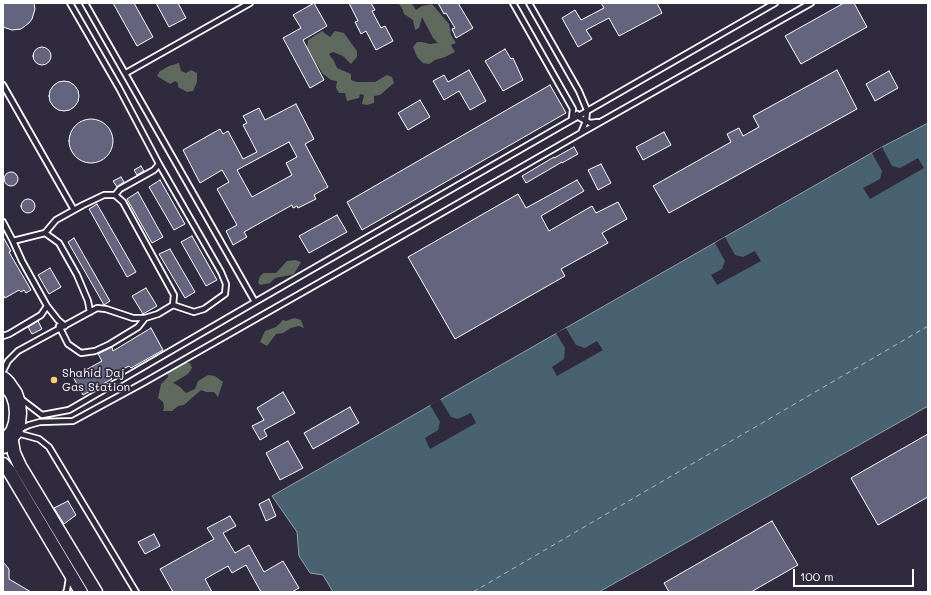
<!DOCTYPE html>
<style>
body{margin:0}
#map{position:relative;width:931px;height:595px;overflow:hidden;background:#2f2a3d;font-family:Mali,sans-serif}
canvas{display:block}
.frame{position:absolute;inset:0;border:4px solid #fff;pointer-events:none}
.scale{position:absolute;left:793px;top:569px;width:121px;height:18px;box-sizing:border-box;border:2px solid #fff;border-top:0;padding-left:5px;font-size:12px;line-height:14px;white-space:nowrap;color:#fff;-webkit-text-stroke:3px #2f2a3d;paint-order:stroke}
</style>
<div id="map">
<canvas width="931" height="595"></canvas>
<div class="frame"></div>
<div class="scale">100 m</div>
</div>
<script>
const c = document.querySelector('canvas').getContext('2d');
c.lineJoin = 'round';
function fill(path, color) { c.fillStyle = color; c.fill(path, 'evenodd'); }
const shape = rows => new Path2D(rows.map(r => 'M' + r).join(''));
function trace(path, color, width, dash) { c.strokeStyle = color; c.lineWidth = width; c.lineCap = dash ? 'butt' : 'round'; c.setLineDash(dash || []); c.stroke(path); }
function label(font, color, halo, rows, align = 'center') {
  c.font = font + ' Mali,sans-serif'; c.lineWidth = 3.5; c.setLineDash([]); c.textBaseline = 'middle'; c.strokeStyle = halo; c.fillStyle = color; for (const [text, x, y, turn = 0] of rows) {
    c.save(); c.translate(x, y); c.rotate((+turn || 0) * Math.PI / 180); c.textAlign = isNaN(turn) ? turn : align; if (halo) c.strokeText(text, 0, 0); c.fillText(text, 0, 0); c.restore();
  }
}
fill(shape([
 [398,3,413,3,412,4,416,10,422,6,432,4,449,24,451,35,456,43,451,45,455,52,445,57,435,60,429,64,423,63,417,57,413,47,417,42,422,42,430,44,438,43,433,38,422,17,419,28,415,30,413,20,404,14,402,8],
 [322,31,330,37,335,31,344,33,357,51,357,57,351,64,343,56,333,52,329,54,334,61,337,68,351,74,351,80,357,82,375,82,387,75,392,77,394,83,380,95,374,96,374,103,367,105,362,104,364,95,360,94,359,98,347,101,345,93,339,93,336,88,337,81,331,80,323,74,307,48,308,40],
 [179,63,181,71,186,73,191,70,197,73,197,82,193,91,187,92,178,87,178,83,175,81,170,84,157,76,160,71,169,66],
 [295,260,301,262,294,274,291,275,275,278,270,283,260,285,258,283,260,276,264,273,276,273,287,261],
 [294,318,301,320,304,328,299,326,291,328,283,333,276,334,267,346,260,342,265,331,276,327,283,320,286,321],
 [185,363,190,363,192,368,188,374,173,383,179,386,186,393,195,389,198,381,208,375,215,376,223,382,218,397,214,392,206,392,201,390,184,405,178,406,172,411,163,411,164,408,163,402,158,398,161,384,168,377,167,372]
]), '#5f695d');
const water = shape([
 [928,123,928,406,599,592,333,592,323,575,310,573,299,556,297,532,272,496,882,147,928,123]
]);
fill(water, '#496272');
trace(water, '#92a1aa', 1);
fill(shape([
 [882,147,892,166,900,168,918,158,924,168,870,199,863,188,880,179,882,171,872,153],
 [725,237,735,255,743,257,755,251,761,261,717,285,711,275,722,269,725,261,715,243],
 [566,328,576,345,585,348,597,341,603,350,557,376,552,367,564,359,565,348,556,333],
 [440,399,451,417,458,419,471,413,476,423,430,449,425,438,438,430,440,422,430,405]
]), '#2f2a3d');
trace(shape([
 [473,592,928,326]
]), '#adb8c0', 1, [5, 4]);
const building = shape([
 [3,3,34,3,35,9,32,19,29,23,21,29,12,30,3,27,3,3],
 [113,3,134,3,153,37,137,46,113,3],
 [156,3,178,3,186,18,169,27,156,3],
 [314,3,327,26,303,40,324,80,310,88,283,38,301,28,293,15,314,3],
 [349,3,371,3,375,10,372,11,381,28,385,26,393,41,376,50,366,31,361,34,355,22,358,21,349,3],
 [438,3,458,3,473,28,456,38,452,29,455,28,446,13,444,14,438,3],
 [601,3,657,3,662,13,619,36,609,18,586,30,592,39,578,47,562,18,575,10,581,20,604,8,601,3],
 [844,3,854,3,867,27,801,64,785,36,844,3],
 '33 56a9 9 0 1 1 18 0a9 9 0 1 1-18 0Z',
 [505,49,511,59,513,58,523,80,503,91,485,61,505,49],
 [469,70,486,101,470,110,459,91,444,100,433,81,444,75,448,82,469,70],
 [837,70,857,109,669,213,653,186,731,142,727,134,739,128,743,136,759,127,753,116,837,70],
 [889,71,898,88,875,101,866,84,889,71],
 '49 96a15 15 0 1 1 30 0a15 15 0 1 1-30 0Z',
 [550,85,566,113,362,230,347,202,550,85],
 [420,100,430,117,408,130,398,113,420,100],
 [296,104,314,139,305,144,328,187,314,195,316,199,298,208,297,206,293,208,292,205,244,232,247,237,233,245,226,231,237,225,217,189,229,182,222,170,200,183,183,150,220,129,223,134,228,131,243,159,257,152,243,125,247,123,243,116,259,108,265,120,296,104],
 [289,142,297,157,286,163,292,175,252,197,237,170,289,142],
 '69 141a22 22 0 1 1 44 0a22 22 0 1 1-44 0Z',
 [664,132,671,145,643,160,636,147,664,132],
 [574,147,578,154,562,163,562,162,526,183,522,176,554,157,554,158,574,147],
 [601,164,611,183,598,190,588,170,601,164],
 [141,166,144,171,137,175,134,170,141,166],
 '4 179a7 7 0 1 1 14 0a7 7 0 1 1-14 0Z',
 [121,177,124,182,117,187,113,181,121,177],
 [160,180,185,224,174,230,149,187,160,180],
 [577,180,584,191,541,216,549,231,592,206,596,213,618,202,627,219,602,233,608,243,561,269,565,276,455,339,408,257,518,194,526,208,577,180],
 [138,192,163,237,152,243,127,199,138,192],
 '21 206a7 7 0 1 1 14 0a7 7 0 1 1-14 0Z',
 [97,204,136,272,127,277,89,209,97,204],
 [337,215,347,232,309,253,299,236,337,215],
 [192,236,217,280,206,286,181,242,192,236],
 [3,237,11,251,9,252,31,290,26,293,24,290,21,292,19,290,5,298,3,294,3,237],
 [74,238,110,301,104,305,68,242,74,238],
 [170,249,195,292,185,298,159,254,170,249],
 [50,268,61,287,49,294,38,275,50,268],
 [146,288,157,306,143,314,132,296,146,288],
 [38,321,42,329,32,334,28,327,38,321],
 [151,328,163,350,131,368,129,366,110,376,112,379,83,395,73,377,102,361,98,354,112,347,113,351,151,328],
 [283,392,295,413,264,430,267,436,260,440,252,426,264,420,257,408,283,392],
 [350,407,359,423,313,449,304,433,350,407],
 [928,434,928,497,878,525,851,478,928,434],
 [288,441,303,468,280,480,266,453,288,441],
 [269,499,276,516,266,521,259,504,269,499],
 [68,501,76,515,64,524,54,508,68,501],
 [230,516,236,526,223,533,235,553,249,545,264,572,283,561,299,588,292,592,261,592,246,565,232,573,228,566,205,579,212,592,173,592,160,569,214,539,207,528,230,516],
 [772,521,798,565,751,592,669,592,664,583,772,521],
 [154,534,160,546,145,554,138,542,154,534],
 [3,562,9,569,9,579,31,592,3,592,3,562]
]);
fill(building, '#64647e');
trace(building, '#fff', 1);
const service = shape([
 [85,3,255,302,775,3],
 [513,3,573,109,572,118],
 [126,73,250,3],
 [3,85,74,210],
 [577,114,580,118,590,123,598,122],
 [581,133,811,3],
 [115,195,120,189,154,170,159,164],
 [3,222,13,241,22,261,47,306,58,320,65,326],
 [45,233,56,220,83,205,104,195,115,195,123,202,174,295,173,305],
 [13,241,45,233,59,243,77,275,88,301,90,312],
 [59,326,68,344,81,353,95,351,110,344,138,327,145,318],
 [3,336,9,334,41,315,47,306],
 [3,371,8,361,18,351,97,308,106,309,133,318,145,318,158,314,173,305,194,312,204,309,225,294,226,284,221,272,159,164,119,88,70,3],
 [21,399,42,415,69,410,255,302],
 [20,429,29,425,40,422,73,421,143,383,398,238,581,133,586,121,587,110,579,91,529,3],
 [17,433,39,439,49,447,136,592],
 [66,592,67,590,69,578]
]);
const tertiary = shape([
 [11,436,14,453,20,466,96,592],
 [3,464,9,471,81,592]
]);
const trunk = shape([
 [3,380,7,384,14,394,17,403,18,413,17,423,14,432,3,445]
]);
trace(service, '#fff', 8);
trace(tertiary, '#fff', 15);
trace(trunk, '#fff', 19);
trace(service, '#2f2a3d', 4.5);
trace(tertiary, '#2f2a3d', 12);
trace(trunk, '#2f2a3d', 16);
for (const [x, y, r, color] of [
 [54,380,4,"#ffd166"]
]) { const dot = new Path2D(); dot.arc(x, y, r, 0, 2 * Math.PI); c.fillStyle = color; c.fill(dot); trace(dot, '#2f2a3d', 1.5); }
label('12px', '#fff', '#2f2a3d', [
 ["Shahid Daj",62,373],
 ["Gas Station",62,387]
], 'left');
</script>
